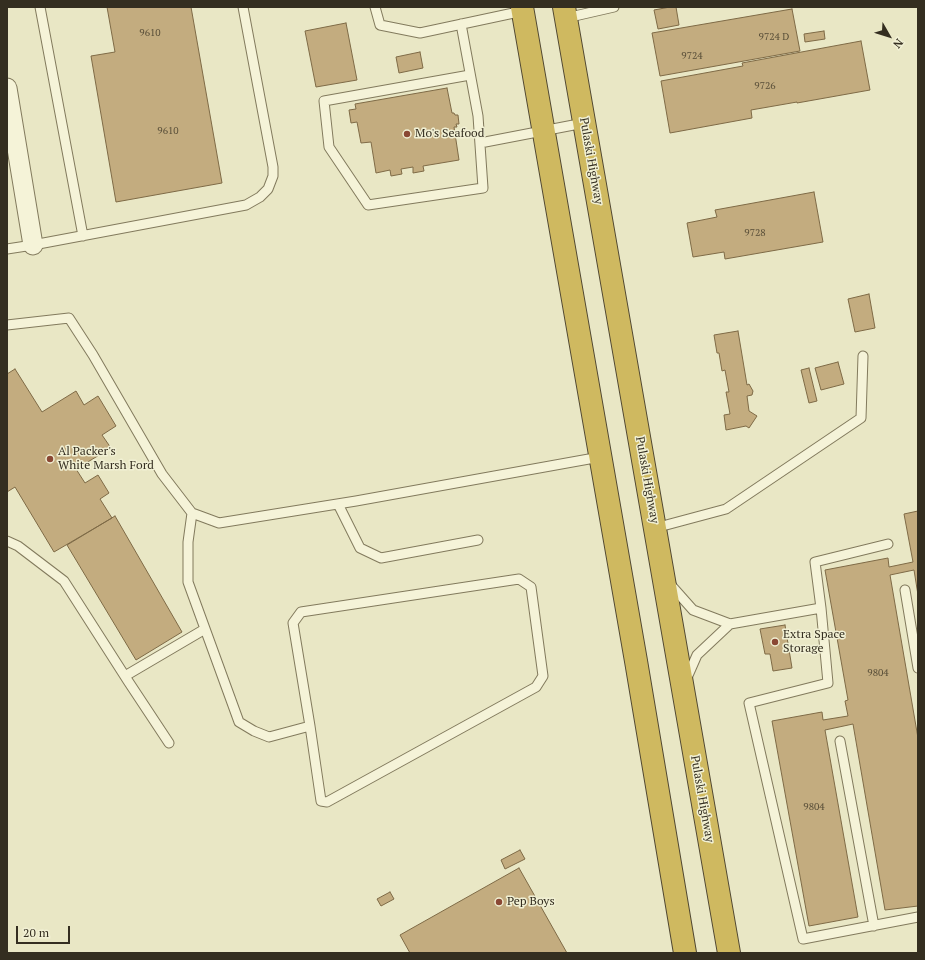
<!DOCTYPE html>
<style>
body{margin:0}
#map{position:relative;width:925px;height:960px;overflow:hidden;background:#e9e7c5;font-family:"PT Serif",serif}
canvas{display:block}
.frame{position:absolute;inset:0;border:8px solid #342e20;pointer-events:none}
.north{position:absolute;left:869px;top:16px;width:40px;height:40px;-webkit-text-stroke:3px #f1f0d4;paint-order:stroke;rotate:129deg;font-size:11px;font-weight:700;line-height:16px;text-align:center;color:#342e20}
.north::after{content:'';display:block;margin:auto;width:14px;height:18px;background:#342e20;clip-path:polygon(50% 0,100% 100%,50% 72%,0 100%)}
.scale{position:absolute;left:16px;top:926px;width:54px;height:18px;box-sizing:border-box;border:2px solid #342e20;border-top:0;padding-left:5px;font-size:12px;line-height:14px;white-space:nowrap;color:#342e20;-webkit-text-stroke:3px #f1f0d4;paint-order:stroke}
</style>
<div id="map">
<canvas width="925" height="960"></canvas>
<div class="frame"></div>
<div class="north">N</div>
<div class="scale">20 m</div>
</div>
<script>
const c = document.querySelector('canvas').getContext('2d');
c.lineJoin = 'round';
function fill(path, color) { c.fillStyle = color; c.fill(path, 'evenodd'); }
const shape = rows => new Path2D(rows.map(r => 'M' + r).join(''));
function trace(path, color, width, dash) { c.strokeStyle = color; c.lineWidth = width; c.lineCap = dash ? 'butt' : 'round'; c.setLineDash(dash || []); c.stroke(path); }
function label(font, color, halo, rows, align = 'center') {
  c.font = font + ' "PT Serif",serif'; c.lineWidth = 3; c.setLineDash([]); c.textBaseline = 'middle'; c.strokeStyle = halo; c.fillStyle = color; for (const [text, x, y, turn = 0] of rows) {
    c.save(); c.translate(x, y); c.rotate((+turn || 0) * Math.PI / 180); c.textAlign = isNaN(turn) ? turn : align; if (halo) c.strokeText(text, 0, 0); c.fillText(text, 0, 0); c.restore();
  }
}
const building = shape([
 [107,7,191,7,222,183,116,202,91,56,115,52,107,7],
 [670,7,676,7,679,25,658,29,654,10,670,7],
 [792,9,800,51,660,76,652,33,792,9],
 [346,23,357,80,316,87,305,31,346,23],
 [824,31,825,39,805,42,804,34,824,31],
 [861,41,870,90,797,103,797,102,751,110,752,118,670,133,661,81,743,66,742,63,861,41],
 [420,52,423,68,399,73,396,57,420,52],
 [447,88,452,113,454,113,455,115,458,115,459,124,456,124,457,127,454,127,459,160,423,166,424,171,413,173,413,167,401,169,402,174,391,176,390,170,376,173,371,142,361,143,357,122,351,123,349,110,356,109,355,104,447,88],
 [814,192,823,242,725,259,724,252,693,257,687,223,717,217,715,210,814,192],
 [869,294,875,328,855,332,848,299,869,294],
 [738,331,747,385,749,384,753,391,752,395,747,396,749,411,757,416,749,428,746,426,726,430,724,415,730,414,726,392,729,392,725,370,722,371,719,353,717,353,714,335,738,331],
 [838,362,844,384,821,390,815,368,838,362],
 [809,368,817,401,809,403,801,370,809,368],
 [15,369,42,412,76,391,84,405,98,396,116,426,102,435,111,448,76,469,85,483,98,475,109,493,100,499,112,518,54,552,15,487,7,492,7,374,15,369],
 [918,511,918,595,914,570,890,575,918,738,918,906,885,910,853,724,825,730,858,917,809,926,772,721,822,712,823,720,848,716,845,701,848,700,825,570,888,558,889,567,913,562,904,514,918,511],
 [115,516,182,632,136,660,67,545,115,516],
 [785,625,792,668,773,671,770,654,765,654,760,629,785,625],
 [520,850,525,859,505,869,501,860,520,850],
 [519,868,567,953,410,953,400,935,519,868],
 [390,892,394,899,381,906,377,899,390,892]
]);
fill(building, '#c3ac7f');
trace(building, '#7e6a46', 1);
const lane = shape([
 [40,7,83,236],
 [375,7,380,25,420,33,523,11],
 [566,18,614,7],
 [461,24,478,116,483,188,368,205,329,147,324,101,470,75],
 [480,143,584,123],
 [7,249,33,245,246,205,260,197,268,189,273,176,273,167,243,7],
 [7,325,69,318,93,355,162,474,192,513,219,523,356,501,600,457],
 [338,504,360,548,381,558,478,540],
 [192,513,188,542,188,582,239,722,254,731,269,737,310,726,293,623,301,612,519,579,531,587,543,676,536,687,327,802,321,801,310,726],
 [655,528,726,509,861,418,863,356],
 [7,541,18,546,64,581,128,681,169,743],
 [669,583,693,610,730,624,821,608,815,562,888,544],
 [905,590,918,668],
 [821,608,828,683,749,703,803,939,918,917],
 [125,676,205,629],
 [686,680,697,655,730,624],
 [840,741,874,926]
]);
const street = shape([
 [7,88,33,245]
]);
const highway = shape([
 [522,7,636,661,685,953],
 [564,7,729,953]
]);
trace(lane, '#827a5d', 11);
trace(street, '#827a5d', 21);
trace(highway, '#504731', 24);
trace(lane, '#f5f3d8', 9);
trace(street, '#f5f3d8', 19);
trace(highway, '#cfb960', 22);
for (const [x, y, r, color] of [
 [407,134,4,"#8a4834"],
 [50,459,4,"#8a4834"],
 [775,642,4,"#8a4834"],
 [499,902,4,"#8a4834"]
]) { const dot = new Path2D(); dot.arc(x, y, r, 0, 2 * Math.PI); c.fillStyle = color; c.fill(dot); trace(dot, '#f1f0d4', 1.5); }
label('10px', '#584e38', null, [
 ["9610",150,33],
 ["9724 D",774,37],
 ["9724",692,56],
 ["9726",765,86],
 ["9610",168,131],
 ["9728",755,233],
 ["9804",878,673],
 ["9804",814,807]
]);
label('12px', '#342e20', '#f1f0d4', [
 ["Mo's Seafood",415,134],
 ["Al Packer's",58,452],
 ["White Marsh Ford",58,466],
 ["Extra Space",783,635],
 ["Storage",783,649],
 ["Pep Boys",507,902]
], 'left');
label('12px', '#342e20', '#f1f0d4', [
 ["Pulaski Highway",591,161,80],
 ["Pulaski Highway",647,480,80],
 ["Pulaski Highway",702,799,80]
]);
</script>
